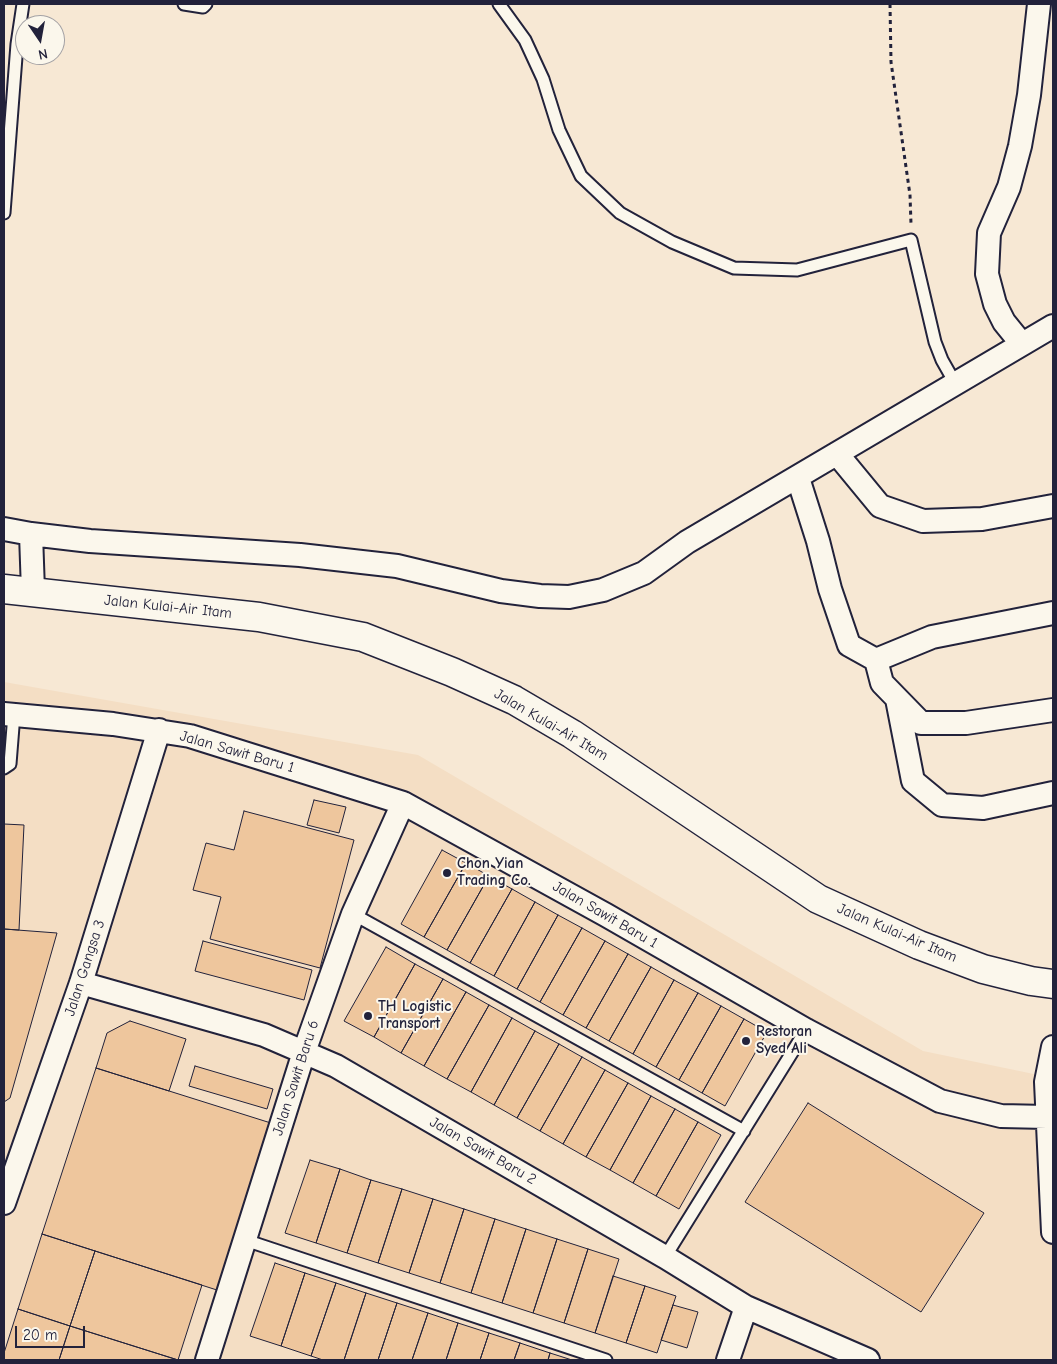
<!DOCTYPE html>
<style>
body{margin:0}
#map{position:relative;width:1057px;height:1364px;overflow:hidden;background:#f7e8d4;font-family:"Comic Neue",sans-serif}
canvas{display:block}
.frame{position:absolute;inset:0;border:5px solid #22223b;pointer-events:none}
.north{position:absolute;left:15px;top:15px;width:50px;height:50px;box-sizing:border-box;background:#fbf7ec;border:1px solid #a4a2a5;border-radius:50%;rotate:168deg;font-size:14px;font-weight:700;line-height:20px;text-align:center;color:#22223b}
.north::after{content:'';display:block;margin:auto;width:18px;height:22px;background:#22223b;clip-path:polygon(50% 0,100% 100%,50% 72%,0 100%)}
.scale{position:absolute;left:15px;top:1326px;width:70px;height:22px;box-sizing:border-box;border:2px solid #22223b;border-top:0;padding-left:6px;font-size:15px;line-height:18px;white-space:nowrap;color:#22223b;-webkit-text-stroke:4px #fbf7ec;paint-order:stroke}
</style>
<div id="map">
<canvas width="1057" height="1364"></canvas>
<div class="frame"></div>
<div class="north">N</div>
<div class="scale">20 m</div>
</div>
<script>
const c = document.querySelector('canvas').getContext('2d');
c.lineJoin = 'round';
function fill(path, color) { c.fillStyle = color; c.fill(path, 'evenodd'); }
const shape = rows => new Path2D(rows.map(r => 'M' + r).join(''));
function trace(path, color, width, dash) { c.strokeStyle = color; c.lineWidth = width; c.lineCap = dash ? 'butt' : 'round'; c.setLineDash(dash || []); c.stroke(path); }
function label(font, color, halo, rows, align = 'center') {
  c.font = font + ' "Comic Neue",sans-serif'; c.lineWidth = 4; c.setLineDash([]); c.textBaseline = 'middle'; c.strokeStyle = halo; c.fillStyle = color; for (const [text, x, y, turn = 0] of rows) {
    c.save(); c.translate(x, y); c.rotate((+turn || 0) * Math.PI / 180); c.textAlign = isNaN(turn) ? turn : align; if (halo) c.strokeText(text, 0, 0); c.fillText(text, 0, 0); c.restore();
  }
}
fill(shape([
 [4,682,418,755,923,1051,1053,1078,1053,1360,4,1360]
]), '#f4dec4');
const building = shape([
 [314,800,346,807,339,833,307,825,314,800],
 [244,811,354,840,320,968,210,939,221,897,193,890,206,843,234,850,244,811],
 [4,824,24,825,19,930,4,929,4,824],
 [442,850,466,863,424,937,401,924,442,850],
 [466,863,489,876,447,950,424,937,466,863],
 [489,876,512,889,470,963,447,950,489,876],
 [512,889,535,902,494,976,470,963,512,889],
 [535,902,558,915,517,989,494,976,535,902],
 [558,915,582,928,540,1002,517,989,558,915],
 [582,928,605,941,563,1015,540,1002,582,928],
 [4,929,57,933,10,1098,4,1102,4,929],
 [203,941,312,970,304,1000,195,971,203,941],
 [605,941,628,954,586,1028,563,1015,605,941],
 [386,947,415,964,374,1037,344,1021,386,947],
 [628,954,651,967,609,1041,586,1028,628,954],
 [415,964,443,979,401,1053,374,1037,415,964],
 [651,967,674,980,633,1054,609,1041,651,967],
 [443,979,466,992,424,1066,401,1053,443,979],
 [674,980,698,993,656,1067,633,1054,674,980],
 [466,992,489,1005,447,1079,424,1066,466,992],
 [698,993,721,1006,679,1080,656,1067,698,993],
 [489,1005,512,1018,471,1092,447,1079,489,1005],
 [721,1006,744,1019,702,1093,679,1080,721,1006],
 [512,1018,535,1031,494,1105,471,1092,512,1018],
 [744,1019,767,1032,725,1106,702,1093,744,1019],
 [130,1021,186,1039,169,1091,96,1068,107,1033,130,1021],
 [535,1031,559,1044,517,1118,494,1105,535,1031],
 [559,1044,582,1057,540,1131,517,1118,559,1044],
 [582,1057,605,1070,563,1144,540,1131,582,1057],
 [195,1066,273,1089,267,1109,189,1086,195,1066],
 [96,1068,274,1124,220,1291,42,1234,96,1068],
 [605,1070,628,1083,586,1157,563,1144,605,1070],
 [628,1083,651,1096,610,1170,586,1157,628,1083],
 [651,1096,675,1109,633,1183,610,1170,651,1096],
 [808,1103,984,1213,921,1312,745,1202,808,1103],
 [675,1109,698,1122,656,1196,633,1183,675,1109],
 [698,1122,721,1135,679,1209,656,1196,698,1122],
 [310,1160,340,1169,316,1243,285,1233,310,1160],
 [340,1169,371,1180,347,1253,316,1243,340,1169],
 [371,1180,402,1189,378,1263,347,1253,371,1180],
 [402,1189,433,1199,409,1273,378,1263,402,1189],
 [433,1199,464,1209,440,1283,409,1273,433,1199],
 [464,1209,495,1219,471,1293,440,1283,464,1209],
 [495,1219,526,1229,502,1303,471,1293,495,1219],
 [526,1229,557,1239,533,1313,502,1303,526,1229],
 [42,1234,95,1251,70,1326,18,1309,42,1234],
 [557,1239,588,1249,564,1323,533,1313,557,1239],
 [588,1249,619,1259,595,1333,564,1323,588,1249],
 [95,1251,202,1285,178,1360,70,1326,95,1251],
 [275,1263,305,1273,281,1346,250,1336,275,1263],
 [305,1273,336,1283,311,1356,281,1346,305,1273],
 [613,1276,645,1286,626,1343,595,1333,613,1276],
 [336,1283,366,1293,344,1360,323,1360,311,1356,336,1283],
 [645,1286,676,1296,657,1353,626,1343,645,1286],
 [366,1293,397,1303,378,1360,344,1360,366,1293],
 [397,1303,428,1313,412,1360,378,1360,397,1303],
 [673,1305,698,1312,687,1348,661,1340,673,1305],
 [18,1309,70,1326,59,1360,4,1360,4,1353,18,1309],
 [428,1313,458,1323,446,1360,412,1360,428,1313],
 [458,1323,489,1333,480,1360,446,1360,458,1323],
 [70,1326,178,1360,59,1360,70,1326],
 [489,1333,520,1343,514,1360,480,1360,489,1333],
 [520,1343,550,1353,548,1360,514,1360,520,1343],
 [550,1353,572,1360,548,1360,550,1353]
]);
fill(building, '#eec69d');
trace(building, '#22223b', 1);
const service = shape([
 [184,4,203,7,206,4],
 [499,4,525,40,543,79,559,130,581,176,620,213,672,242,734,268,797,270,911,240,935,342,942,360,955,383],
 [4,213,17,44,23,4],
 [4,768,10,764,14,714],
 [353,914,744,1131],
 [245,1240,606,1360],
 [665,1257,806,1030]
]);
const minor = shape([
 [1021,343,1004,322,995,304,987,274,989,233,1009,187,1020,146,1029,95,1039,4],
 [838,455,880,506,923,521,982,519,1053,506],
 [798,478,818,541,830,589,849,645,876,660],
 [4,529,31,534,33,591],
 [31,534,90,541,300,555,397,566,501,591,540,596,569,597,603,590,644,573,687,542,1053,326],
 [1053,613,932,637,876,660,882,683,921,723,966,723,1053,710],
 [897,699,913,781,942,805,983,808,1053,793],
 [4,714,113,724,190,736,403,803,606,915,806,1030,940,1101,1001,1116,1047,1117],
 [81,983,264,1035,336,1066,665,1257,746,1307,868,1360],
 [1053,1047,1046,1082,1053,1232],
 [4,1203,81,983,159,730],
 [207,1360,304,1052,353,914,403,803],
 [728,1360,746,1307]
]);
const trunk = shape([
 [4,589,259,617,363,637,452,672,514,700,572,734,818,899,919,945,983,969,1031,981,1053,984]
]);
trace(service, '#22223b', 15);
trace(minor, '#22223b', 26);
trace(trunk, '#22223b', 31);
trace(shape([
 [890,4,891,62,910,195,911,224]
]), '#22223b', 3, [4, 4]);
trace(service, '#fbf7ec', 11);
trace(minor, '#fbf7ec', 22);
trace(trunk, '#fbf7ec', 28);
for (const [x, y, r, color] of [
 [447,873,5,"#22223b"],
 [368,1016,5,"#22223b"],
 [746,1041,5,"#22223b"]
]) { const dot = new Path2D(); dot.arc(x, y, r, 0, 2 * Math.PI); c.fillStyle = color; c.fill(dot); trace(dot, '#fbf7ec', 2); }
label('15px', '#22223b', '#fbf7ec', [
 ["Jalan Kulai-Air Itam",168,607,6],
 ["Jalan Kulai-Air Itam",551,725,30],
 ["Jalan Sawit Baru 1",237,752,16],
 ["Jalan Sawit Baru 1",605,915,30],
 ["Jalan Kulai-Air Itam",897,933,23],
 ["Jalan Gangsa 3",85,968,-72],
 ["Jalan Sawit Baru 6",296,1078,-72],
 ["Jalan Sawit Baru 2",483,1151,30]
]);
label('bold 15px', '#22223b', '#fbf7ec', [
 ["Chon Yian",457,864],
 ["Trading Co.",457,881],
 ["TH Logistic",378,1007],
 ["Transport",378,1024],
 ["Restoran",756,1032],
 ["Syed Ali",756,1049]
], 'left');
</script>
